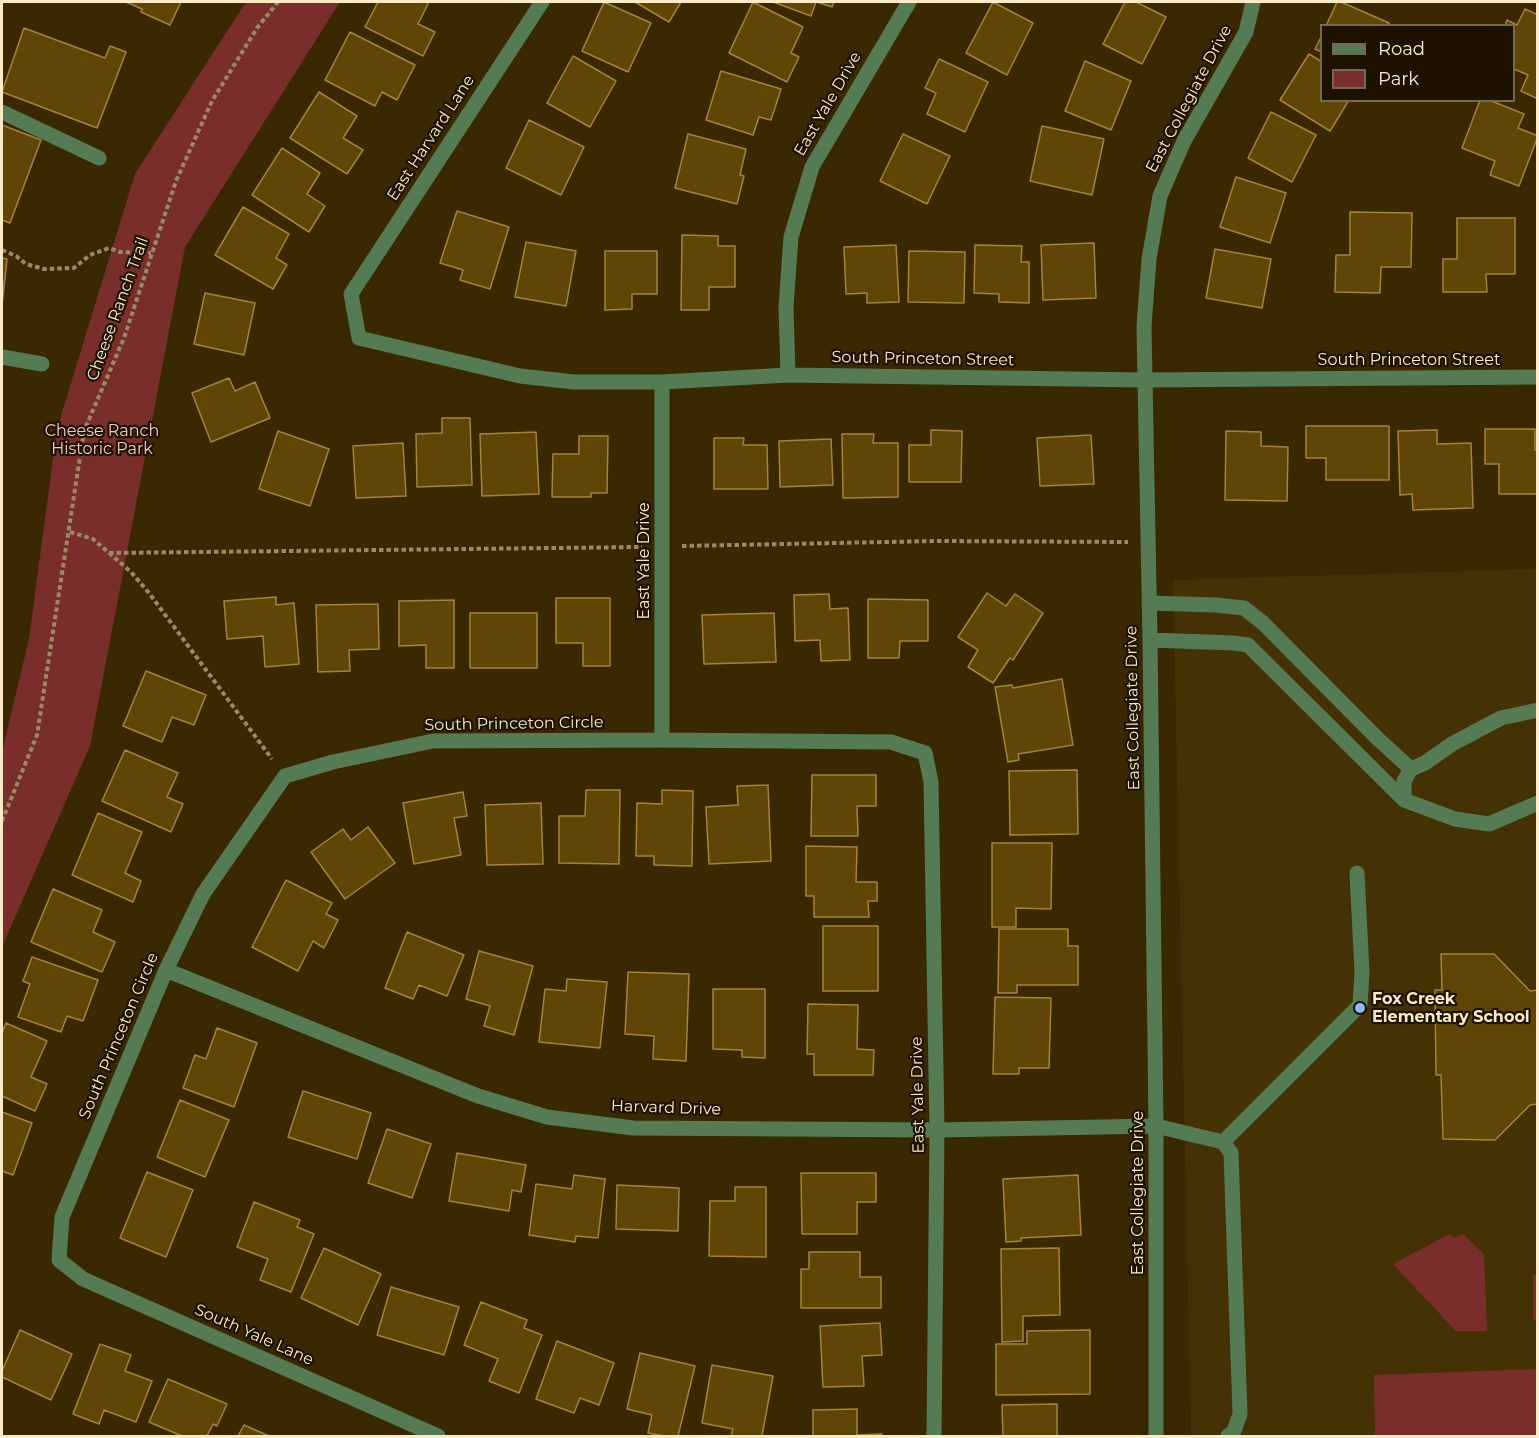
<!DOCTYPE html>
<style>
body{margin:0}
#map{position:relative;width:1539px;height:1438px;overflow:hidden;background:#3a2900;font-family:Montserrat,sans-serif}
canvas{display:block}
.frame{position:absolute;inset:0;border:3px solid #fdebc7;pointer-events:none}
.legend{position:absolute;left:1320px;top:24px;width:195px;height:78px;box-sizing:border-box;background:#1d1200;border:2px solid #776950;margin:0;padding:8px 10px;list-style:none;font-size:18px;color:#fdebc7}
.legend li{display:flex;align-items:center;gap:12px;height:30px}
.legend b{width:30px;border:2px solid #776950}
</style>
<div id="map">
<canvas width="1539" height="1438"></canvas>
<div class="frame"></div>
<ul class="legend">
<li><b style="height:8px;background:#547b54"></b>Road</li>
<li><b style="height:16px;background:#7a2e2c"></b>Park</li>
</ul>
</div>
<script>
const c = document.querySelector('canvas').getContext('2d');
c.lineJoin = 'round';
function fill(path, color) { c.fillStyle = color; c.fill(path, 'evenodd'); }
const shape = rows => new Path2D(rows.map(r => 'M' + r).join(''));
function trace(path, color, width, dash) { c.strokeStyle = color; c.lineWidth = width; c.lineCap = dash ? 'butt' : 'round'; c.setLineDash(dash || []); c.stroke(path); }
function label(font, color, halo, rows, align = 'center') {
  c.font = font + ' Montserrat,sans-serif'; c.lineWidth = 4.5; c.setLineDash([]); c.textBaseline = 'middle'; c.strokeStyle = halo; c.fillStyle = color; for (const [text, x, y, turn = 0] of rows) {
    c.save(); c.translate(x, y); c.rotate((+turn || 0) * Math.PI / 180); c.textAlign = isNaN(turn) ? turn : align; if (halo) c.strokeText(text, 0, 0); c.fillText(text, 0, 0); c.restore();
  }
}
fill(shape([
 [1537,569,1537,1436,1191,1436,1173,580]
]), '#453204');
fill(shape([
 [246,2,340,2,185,247,90,746,2,947,2,752,29,639,57,429,135,174],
 [1450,1234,1454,1238,1463,1234,1484,1254,1487,1331,1456,1331,1393,1264],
 [1533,1275,1537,1275,1537,1320,1533,1320],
 [1537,1369,1537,1436,1375,1436,1374,1375]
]), '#7a2e2c');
const building = shape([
 [126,2,181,2,170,25,141,12,142,9,126,2],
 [378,2,429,2,418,24,435,32,423,56,365,27,378,2],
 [604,2,651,23,628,72,582,51,604,2],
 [635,2,681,2,669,22,635,2],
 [753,2,803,27,791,53,799,57,787,82,729,53,753,2],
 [773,2,816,2,811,16,773,2],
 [817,2,834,2,832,7,817,2],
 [993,2,1033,23,1007,75,966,53,993,2],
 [1125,2,1136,2,1166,17,1142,64,1103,44,1125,2],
 [1337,2,1341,2,1389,23,1388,26,1326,26,1337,2],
 [1525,9,1538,15,1538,99,1521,91,1528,75,1514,69,1514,26,1505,26,1507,20,1517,25,1525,9],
 [24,28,105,58,110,46,126,52,97,128,2,92,24,28],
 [350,32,415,65,397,100,382,92,375,106,325,80,350,32],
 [1322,35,1322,52,1315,49,1322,35],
 [1309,54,1322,62,1322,100,1349,100,1330,131,1280,100,1309,54],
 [573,56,616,81,590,127,547,103,573,56],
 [939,59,988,82,965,132,927,114,936,93,925,88,939,59],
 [1085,61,1131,81,1111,130,1065,111,1085,61],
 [721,71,781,89,771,120,759,117,753,135,706,120,721,71],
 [319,92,357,116,343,138,363,150,347,174,290,138,319,92],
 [1480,100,1489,100,1524,114,1518,128,1538,136,1519,186,1490,175,1495,161,1462,148,1480,100],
 [1271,112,1316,135,1292,182,1248,158,1271,112],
 [529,120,584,147,561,195,506,168,529,120],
 [2,125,41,140,10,223,2,220,2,125],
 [1042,126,1104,139,1092,195,1030,181,1042,126],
 [688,134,746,149,740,175,744,176,737,204,675,188,688,134],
 [903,134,950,156,927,204,880,181,903,134],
 [282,148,320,173,307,194,325,206,309,232,252,195,282,148],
 [1236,177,1286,193,1270,243,1220,227,1236,177],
 [243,207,289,234,276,258,287,265,273,289,215,255,243,207],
 [457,211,509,227,490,289,460,280,463,270,440,263,457,211],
 [1350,212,1412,213,1411,267,1381,267,1380,293,1335,292,1336,255,1350,255,1350,212],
 [1457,218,1515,218,1515,274,1486,274,1487,292,1443,292,1443,259,1457,259,1457,218],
 [682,235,718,236,718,246,735,246,735,287,709,287,709,310,681,310,682,235],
 [526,242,576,251,566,306,515,297,526,242],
 [1094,243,1096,298,1043,300,1041,245,1094,243],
 [896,245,899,302,867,303,867,293,846,294,844,247,896,245],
 [975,245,1022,246,1021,262,1029,262,1029,303,999,302,999,294,974,293,975,245],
 [1215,249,1271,259,1262,308,1206,298,1215,249],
 [605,251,657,251,657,294,632,294,632,309,605,310,605,251],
 [909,251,965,252,964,303,908,302,909,251],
 [2,258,7,259,2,306,2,258],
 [205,293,255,303,244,355,194,344,205,293],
 [229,378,235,391,255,382,270,418,211,442,192,393,229,378],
 [442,418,470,418,472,485,417,487,416,434,442,433,442,418],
 [1306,426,1389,426,1389,480,1326,480,1326,458,1306,458,1306,426],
 [1485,429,1535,429,1535,450,1538,450,1538,494,1499,494,1499,464,1485,464,1485,429],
 [931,430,962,431,961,482,909,482,909,445,931,445,931,430],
 [1437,430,1437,444,1471,443,1473,508,1413,510,1412,494,1400,495,1398,431,1437,430],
 [278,431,329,449,310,506,259,489,278,431],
 [1226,431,1261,432,1261,446,1288,447,1287,501,1225,500,1226,431],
 [536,432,539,494,482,496,480,434,536,432],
 [842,434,874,434,873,443,898,443,898,497,843,498,842,434],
 [1091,435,1094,484,1040,486,1037,438,1091,435],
 [579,436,608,436,607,493,591,493,591,497,552,497,553,454,579,454,579,436],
 [714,438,744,438,743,445,767,445,768,489,714,489,714,438],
 [831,439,833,485,780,487,779,441,831,439],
 [403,443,406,496,356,498,353,446,403,443],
 [987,593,1006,606,1015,594,1043,613,1013,660,1010,658,993,683,968,667,978,650,958,637,987,593],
 [829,594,830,609,848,608,850,660,821,661,820,640,795,641,794,595,829,594],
 [276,597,276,605,294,603,299,664,265,667,263,636,227,639,224,601,276,597],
 [556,598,610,598,610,666,583,666,583,643,556,643,556,598],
 [868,599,928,600,928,641,900,641,899,658,868,658,868,599],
 [454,600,454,668,426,668,426,645,399,646,399,601,454,600],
 [378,604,379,649,349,650,350,671,318,672,316,605,378,604],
 [470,613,537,613,537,668,470,668,470,613],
 [774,613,776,662,704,664,702,615,774,613],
 [146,671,206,695,194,725,172,717,162,742,123,726,146,671],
 [1062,679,1073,745,1018,754,1019,760,1008,762,995,687,1012,685,1013,688,1062,679],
 [125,750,178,773,167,797,183,804,171,832,102,801,125,750],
 [1077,770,1078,834,1010,835,1009,771,1077,770],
 [812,775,876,775,876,806,857,806,858,836,811,836,812,775],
 [768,785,771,861,709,864,706,807,738,805,737,786,768,785],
 [586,790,620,790,619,864,559,863,559,816,585,816,586,790],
 [662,790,693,791,692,866,654,865,654,856,636,856,637,803,662,804,662,790],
 [463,792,467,816,454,818,461,855,414,864,403,803,463,792],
 [541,803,543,864,487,865,485,805,541,803],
 [98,813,142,832,125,873,141,881,133,902,72,875,98,813],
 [368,827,395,863,345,899,311,852,343,829,351,840,368,827],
 [992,843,1052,843,1051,909,1016,908,1016,927,992,927,992,843],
 [806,846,857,847,856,882,877,882,877,901,868,901,869,917,814,917,814,896,806,896,806,846],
 [286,880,332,903,326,914,338,920,324,948,313,941,298,971,252,947,286,880],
 [53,889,102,910,93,932,115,942,102,972,31,942,53,889],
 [823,926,878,926,878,991,823,991,823,926],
 [999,929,1068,929,1068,946,1078,946,1078,985,1017,985,1017,993,998,993,999,929],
 [407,932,464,955,447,996,419,985,413,999,385,988,407,932],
 [479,951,533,966,514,1035,484,1026,490,1006,466,999,479,951],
 [1441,954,1494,954,1530,991,1538,990,1538,1104,1530,1105,1495,1140,1443,1139,1441,1075,1436,1075,1435,990,1442,990,1441,954],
 [32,957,98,980,83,1021,67,1016,61,1032,18,1017,30,984,23,981,32,957],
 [628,972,689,974,686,1061,653,1059,654,1036,625,1034,628,972],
 [567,979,607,982,600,1048,539,1042,545,989,566,991,567,979],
 [713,989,765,989,765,1058,742,1057,742,1050,713,1049,713,989],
 [995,997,1051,998,1049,1068,1019,1068,1019,1074,993,1074,995,997],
 [808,1004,858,1005,857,1049,874,1050,873,1075,814,1075,814,1054,807,1054,808,1004],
 [6,1023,47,1041,31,1077,47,1084,35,1111,2,1096,2,1033,6,1023],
 [217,1028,257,1043,234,1107,183,1088,195,1055,206,1059,217,1028],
 [303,1091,371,1113,357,1159,288,1137,303,1091],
 [180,1100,229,1120,205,1177,157,1157,180,1100],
 [2,1112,32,1123,13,1175,2,1171,2,1112],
 [387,1129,431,1144,412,1198,368,1183,387,1129],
 [457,1153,526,1165,521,1192,512,1190,509,1211,449,1201,457,1153],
 [147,1172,193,1190,166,1257,120,1238,147,1172],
 [801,1173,876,1173,876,1202,857,1202,857,1234,802,1234,801,1173],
 [574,1175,605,1179,598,1238,576,1236,575,1242,529,1235,536,1184,572,1189,574,1175],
 [1078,1175,1081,1235,1021,1238,1021,1241,1006,1242,1003,1179,1078,1175],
 [617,1185,679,1188,678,1231,616,1229,617,1185],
 [735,1187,766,1187,766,1257,709,1256,710,1201,735,1201,735,1187],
 [254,1202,300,1220,297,1227,314,1234,291,1292,260,1280,268,1259,237,1247,254,1202],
 [324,1248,381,1274,358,1325,301,1298,324,1248],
 [1059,1248,1060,1315,1023,1316,1023,1341,1002,1342,1001,1249,1059,1248],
 [809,1252,860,1252,860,1277,881,1277,881,1308,801,1308,801,1269,809,1269,809,1252],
 [391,1287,459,1307,444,1355,377,1335,391,1287],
 [481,1302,527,1320,524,1328,542,1335,519,1393,489,1381,498,1359,464,1345,481,1302],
 [880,1323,882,1355,862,1356,864,1386,823,1387,820,1326,880,1323],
 [20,1330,72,1354,51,1400,2,1377,2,1371,20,1330],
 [1090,1330,1090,1394,996,1395,996,1344,1027,1344,1027,1331,1090,1330],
 [557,1341,614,1363,599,1405,580,1398,574,1413,536,1399,557,1341],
 [100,1344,131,1355,125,1371,152,1381,136,1422,104,1410,99,1424,73,1414,100,1344],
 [640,1353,695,1366,678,1436,664,1436,648,1433,652,1415,627,1409,640,1353],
 [712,1365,773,1376,762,1436,731,1436,733,1429,702,1423,712,1365],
 [168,1379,227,1404,217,1426,213,1424,207,1436,182,1436,149,1422,168,1379],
 [1057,1404,1057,1436,1003,1436,1002,1405,1057,1404],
 [857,1409,857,1435,882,1434,882,1436,813,1436,813,1410,857,1409],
 [244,1425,269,1436,238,1436,244,1425]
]);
fill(building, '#5f4606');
trace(building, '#a68338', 1.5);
trace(shape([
 [2,250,16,256,26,264,44,269,74,268,90,255,109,248,120,252,151,253],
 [70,532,93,539,131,572,149,593,272,759],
 [682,546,937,541,1128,542],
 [109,553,642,547],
 [2,821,37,735,84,431,124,338,176,181,212,101,257,28,278,2]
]), '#9a8962', 4, [4.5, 3]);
trace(shape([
 [542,2,351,294,359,338,520,376,574,382,662,382,788,375,1145,380,1538,377],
 [2,112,99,158],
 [2,357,42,364],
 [788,375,786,307,791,237,812,167,909,2],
 [662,382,662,740],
 [1149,603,1216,605,1244,608,1263,623,1378,739,1411,769],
 [1150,640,1234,643,1248,645,1404,800,1455,819,1489,824,1538,803],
 [1404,800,1404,781,1411,769,1425,763,1452,744,1501,718,1538,710],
 [166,970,478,1096,547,1117,633,1128,937,1130,1156,1126,1223,1142,1231,1153,1240,1414,1234,1431,1228,1436],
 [1223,1142,1360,1005,1362,972,1357,873],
 [438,1436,83,1279,59,1260,62,1217,166,970,203,894,285,776,333,762,433,741,662,740,891,742,925,753,931,782,937,1130,934,1436],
 [1156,1436,1156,1126,1150,640,1144,326,1149,259,1160,196,1184,141,1246,32,1253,2]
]), '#547b54', 15);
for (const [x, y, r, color] of [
 [1360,1008,6,"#95b6fd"]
]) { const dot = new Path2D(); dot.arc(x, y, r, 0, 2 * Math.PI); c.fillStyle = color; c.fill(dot); trace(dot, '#1d1200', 2); }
label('16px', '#fdebc7', '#1d1200', [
 ["East Collegiate Drive",1189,99,-62],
 ["East Yale Drive",828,104,-60],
 ["East Harvard Lane",431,138,-57],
 ["Cheese Ranch Trail",118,309,-70],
 ["South Princeton Street",923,359,1],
 ["South Princeton Street",1409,360],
 ["East Yale Drive",644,561,-90],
 ["East Collegiate Drive",1133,708,-91],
 ["South Princeton Circle",514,724,-1],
 ["South Princeton Circle",119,1036,-67],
 ["East Yale Drive",918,1095,-91],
 ["Harvard Drive",666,1108,2],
 ["East Collegiate Drive",1138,1193,-90],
 ["South Yale Lane",254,1335,24]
]);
label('16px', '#f7c8c3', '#1d1200', [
 ["Cheese Ranch",102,431],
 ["Historic Park",102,449]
]);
label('bold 16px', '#fdebc7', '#1d1200', [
 ["Fox Creek",1372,999],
 ["Elementary School",1372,1017]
], 'left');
</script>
